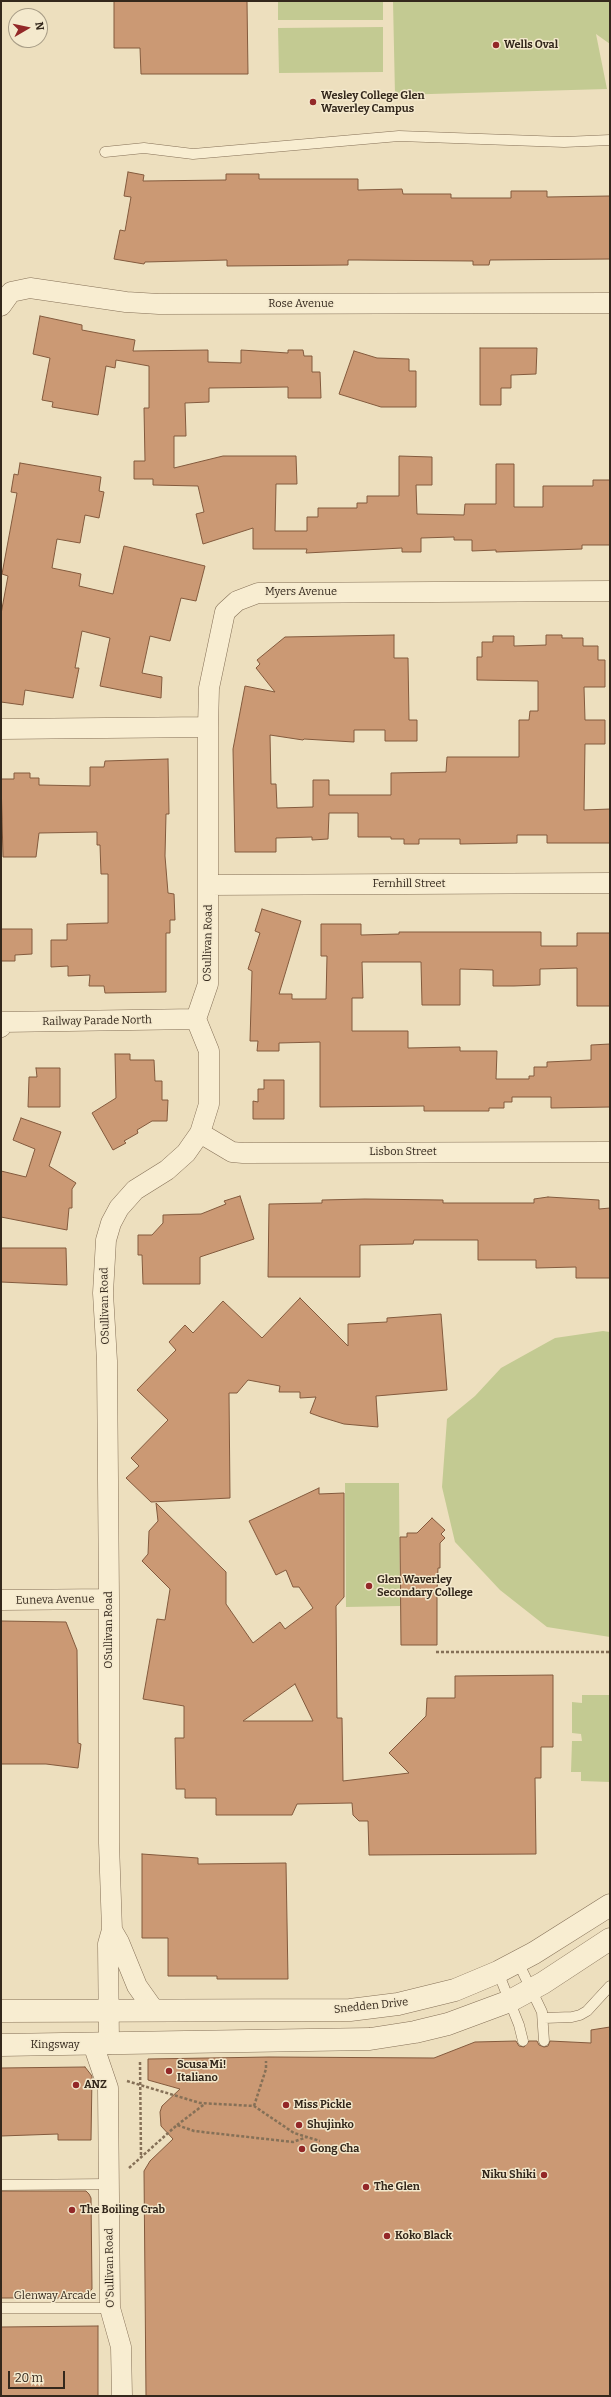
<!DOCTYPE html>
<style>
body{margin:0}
#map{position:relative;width:611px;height:2397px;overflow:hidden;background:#eddfbe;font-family:Bitter,serif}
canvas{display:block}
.frame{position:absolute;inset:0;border:2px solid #34281c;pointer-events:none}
.north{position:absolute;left:8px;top:8px;width:40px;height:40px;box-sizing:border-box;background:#f4e9cd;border:1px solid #a79c86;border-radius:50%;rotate:81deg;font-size:11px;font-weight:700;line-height:16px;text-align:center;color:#34281c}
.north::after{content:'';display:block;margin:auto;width:14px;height:18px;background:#932828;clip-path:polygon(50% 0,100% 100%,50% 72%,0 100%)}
.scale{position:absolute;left:8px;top:2371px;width:57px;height:18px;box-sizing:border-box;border:2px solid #34281c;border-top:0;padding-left:5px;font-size:12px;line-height:14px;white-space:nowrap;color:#34281c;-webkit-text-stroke:3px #f4e9cd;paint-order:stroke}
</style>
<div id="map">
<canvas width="611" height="2397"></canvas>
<div class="frame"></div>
<div class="north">N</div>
<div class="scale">20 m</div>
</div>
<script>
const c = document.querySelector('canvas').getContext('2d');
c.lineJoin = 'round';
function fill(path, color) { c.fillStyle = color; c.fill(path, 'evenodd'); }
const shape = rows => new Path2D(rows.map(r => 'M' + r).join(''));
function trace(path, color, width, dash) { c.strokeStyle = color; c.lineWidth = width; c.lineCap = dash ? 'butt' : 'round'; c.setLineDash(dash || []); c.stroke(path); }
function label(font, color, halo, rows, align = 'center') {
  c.font = font + ' Bitter,serif'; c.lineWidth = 3; c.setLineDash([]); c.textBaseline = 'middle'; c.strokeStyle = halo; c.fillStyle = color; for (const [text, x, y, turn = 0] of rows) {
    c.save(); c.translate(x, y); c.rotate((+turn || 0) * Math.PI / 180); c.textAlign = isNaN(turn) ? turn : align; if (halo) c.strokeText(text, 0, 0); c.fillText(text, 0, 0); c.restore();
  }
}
fill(shape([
 [278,1,383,1,383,20,278,20],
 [393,1,610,1,610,44,596,34,607,89,395,95],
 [383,27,383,72,279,73,278,28],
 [603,1331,610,1332,610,1637,547,1627,500,1590,455,1542,442,1487,447,1419,475,1396,501,1368,555,1338],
 [345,1483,399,1483,400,1606,346,1607],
 [582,1695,610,1695,610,1782,581,1781,581,1772,571,1772,572,1741,582,1741,581,1734,572,1733,572,1702,582,1703]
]), '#c3ca92');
const building = shape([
 [114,1,247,1,248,74,141,74,140,48,114,48,114,1],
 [128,172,144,175,143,181,226,180,226,174,259,174,259,179,358,179,358,190,402,189,403,194,451,194,451,198,511,198,511,191,547,191,547,197,610,196,610,259,490,260,489,265,473,265,473,261,358,260,348,260,348,265,227,266,227,260,145,262,144,264,114,259,120,230,125,231,131,197,124,196,128,172],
 [40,316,82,325,82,330,135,340,133,351,208,350,208,362,241,363,241,350,288,353,288,350,303,350,304,356,312,356,312,372,320,372,321,398,288,398,288,387,209,388,209,402,185,403,186,436,174,436,174,468,223,456,296,456,297,484,276,484,275,531,307,531,307,517,318,517,318,508,357,508,357,503,367,503,367,496,399,496,399,456,432,457,432,485,416,485,417,514,464,515,465,504,496,504,496,464,514,464,514,507,543,507,543,486,593,486,593,480,610,480,610,545,582,545,582,549,496,552,496,550,472,551,472,540,454,540,454,537,421,538,421,552,402,552,402,548,306,553,307,549,253,549,253,528,203,544,196,514,204,512,198,486,153,485,153,479,134,479,134,461,145,461,144,408,149,408,149,366,116,360,115,368,106,366,98,415,52,407,53,402,42,400,50,358,33,354,40,316],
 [480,348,537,348,536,374,511,375,511,388,501,388,501,405,480,405,480,348],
 [354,351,377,358,409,359,409,371,416,371,416,407,381,407,339,394,354,351],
 [20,463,101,477,99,491,104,492,99,518,85,515,80,543,57,539,52,568,81,574,79,586,113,594,124,546,205,566,196,601,181,598,170,641,150,636,142,673,162,677,161,698,100,686,110,638,82,631,75,668,79,668,73,698,25,690,23,705,1,702,1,614,8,576,2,574,17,493,11,492,14,474,18,475,20,463],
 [394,635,394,658,408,658,409,720,417,720,417,741,385,741,385,730,354,730,354,742,304,739,303,740,270,735,271,784,276,784,277,808,313,807,313,780,329,780,329,795,391,795,391,773,446,772,447,757,519,757,519,720,529,720,530,711,538,711,538,681,477,680,477,657,482,657,482,642,493,642,493,636,514,636,514,646,546,645,546,635,562,635,562,638,583,638,583,646,598,646,598,660,605,660,605,687,584,687,585,720,605,720,605,744,585,744,584,810,610,809,610,843,547,843,547,835,517,835,517,843,460,844,460,839,419,839,419,844,404,844,404,839,391,839,391,837,358,837,358,813,329,813,328,839,312,840,312,837,276,838,276,852,235,852,233,749,245,686,275,692,256,668,260,664,257,660,285,637,394,635],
 [168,759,169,814,166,814,165,856,168,893,174,894,175,920,170,920,170,933,166,933,166,992,105,993,104,986,89,986,90,975,68,976,68,966,51,967,51,940,67,940,67,924,108,923,108,874,101,874,100,845,97,845,97,832,39,833,36,857,3,857,1,779,14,779,14,773,30,773,30,778,39,778,39,785,90,786,90,767,104,767,105,761,168,759],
 [262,909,301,921,279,994,292,994,292,999,326,999,327,956,321,956,321,924,361,924,361,935,399,934,399,932,541,932,541,946,577,946,577,933,610,933,610,1006,577,1006,577,968,540,969,540,985,514,986,493,986,493,970,460,969,460,1005,422,1005,421,962,362,962,363,998,352,998,352,1031,408,1031,408,1048,460,1047,460,1051,497,1051,496,1079,529,1079,529,1076,534,1076,534,1067,547,1067,547,1062,591,1060,591,1045,610,1044,610,1107,551,1108,551,1097,512,1097,512,1102,504,1102,504,1108,489,1108,489,1111,424,1111,424,1106,320,1107,320,1042,279,1043,279,1051,257,1051,258,1041,250,1041,252,971,248,969,260,933,255,931,262,909],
 [1,929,32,929,32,954,15,955,15,961,1,961,1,929],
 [115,1054,130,1054,130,1060,154,1060,155,1081,162,1081,162,1100,168,1100,167,1121,152,1121,137,1130,138,1133,124,1141,126,1143,113,1150,92,1113,116,1098,115,1054],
 [36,1068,60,1068,60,1107,28,1107,29,1077,37,1077,36,1068],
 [264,1080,284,1080,284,1119,253,1119,253,1101,258,1102,258,1089,264,1089,264,1080],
 [21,1118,61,1132,49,1166,76,1183,72,1189,72,1208,69,1208,67,1230,1,1217,1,1171,26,1177,35,1149,13,1140,21,1118],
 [240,1196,254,1239,200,1257,200,1284,143,1284,142,1255,138,1255,138,1235,152,1235,163,1223,163,1215,201,1214,226,1204,224,1201,240,1196],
 [548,1197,599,1200,599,1209,610,1208,610,1278,576,1278,576,1267,536,1268,536,1260,478,1260,478,1240,414,1240,413,1244,360,1245,360,1277,268,1277,269,1204,322,1203,322,1200,365,1199,443,1200,443,1203,534,1203,534,1199,548,1197],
 [1,1248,66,1248,67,1285,1,1282,1,1248],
 [300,1298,348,1346,348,1324,387,1322,387,1318,441,1314,447,1390,376,1396,378,1427,344,1424,321,1417,310,1413,316,1397,300,1398,300,1392,279,1392,280,1386,248,1380,237,1393,229,1393,230,1498,151,1502,126,1478,139,1466,131,1458,168,1420,137,1390,176,1350,169,1342,185,1325,193,1333,223,1301,262,1338,300,1298],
 [319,1488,319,1494,344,1493,344,1597,336,1606,337,1718,342,1718,343,1781,409,1773,389,1753,426,1716,427,1698,455,1698,455,1676,553,1675,553,1747,541,1747,541,1778,535,1778,536,1854,369,1855,368,1821,359,1821,353,1815,352,1803,297,1804,292,1815,216,1815,216,1798,185,1798,185,1789,176,1789,175,1738,184,1738,184,1706,143,1699,157,1619,165,1620,170,1589,142,1561,148,1554,149,1531,158,1521,156,1503,226,1572,226,1604,253,1643,280,1622,285,1629,313,1608,299,1587,293,1587,286,1570,276,1575,249,1521,319,1488],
 [295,1684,313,1721,243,1721,295,1684],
 [432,1518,445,1530,441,1534,445,1538,440,1543,440,1568,438,1568,437,1592,437,1645,401,1645,400,1537,407,1537,407,1533,417,1533,432,1518],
 [1,1621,66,1622,77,1650,78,1743,81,1744,78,1768,46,1764,1,1764,1,1621],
 [142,1854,198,1858,198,1864,286,1863,288,1979,217,1979,217,1976,168,1976,168,1938,142,1938,142,1854],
 [610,2027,610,2396,146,2396,144,2171,150,2161,173,2139,161,2126,160,2112,162,2106,180,2089,148,2080,148,2059,269,2057,434,2058,475,2042,516,2041,519,2046,524,2047,529,2041,537,2041,539,2045,544,2047,548,2046,550,2041,591,2043,591,2030,610,2027],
 [85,2067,92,2076,91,2140,58,2140,58,2134,1,2136,1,2068,85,2067],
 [1,2191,86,2191,89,2194,91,2198,92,2289,84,2298,1,2298,1,2191],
 [98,2326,98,2396,1,2396,1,2327,98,2326]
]);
fill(building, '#cb9974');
trace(building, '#835a3d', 1);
const service = shape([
 [105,152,144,148,193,154,399,136,564,142,610,140],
 [518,1962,542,2012,544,2041],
 [498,1972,519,2025,523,2041],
 [544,2018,572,2017,580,2015,587,2011,610,1986],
 [1,2185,109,2184],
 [1,2308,110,2308]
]);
const minor = shape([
 [1,306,11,292,30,288,126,302,159,304,610,303],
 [1,729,208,727,209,688,225,612,237,601,258,593,610,591],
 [208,885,610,883],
 [1,1027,3,1022,196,1019],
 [200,1133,232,1152,243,1153,610,1152],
 [1,1600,109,1599],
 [112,1930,119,1942,137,1986,154,2010],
 [93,2044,108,2088,110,2308,121,2347,122,2396],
 [109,2044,108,1944,112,1930,109,1843,109,1599,107,1361,103,1293,106,1240,111,1223,119,1208,135,1190,167,1170,186,1153,200,1133,209,1104,209,1051,196,1019,208,984,208,727]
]);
const tertiary = shape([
 [1,2011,350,2010,398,2004,455,1990,498,1972,534,1953,610,1905],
 [1,2045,370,2039,415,2032,448,2024,510,2001,543,1983,610,1939]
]);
trace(service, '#857057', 11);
trace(minor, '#857057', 21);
trace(tertiary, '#857057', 23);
trace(shape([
 [436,1652,610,1652],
 [140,2062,141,2157],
 [127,2081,200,2103,254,2106,294,2133,320,2141],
 [254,2106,266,2069,266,2061],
 [177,2125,206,2103],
 [129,2168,177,2125,194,2131,293,2142,307,2137]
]), '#857057', 2.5, [3, 2]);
trace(service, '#f8edd1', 10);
trace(minor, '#f8edd1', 20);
trace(tertiary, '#f8edd1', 22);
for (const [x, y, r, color] of [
 [496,45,4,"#932828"],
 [313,102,4,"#932828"],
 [369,1586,4,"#932828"],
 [169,2071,4,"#932828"],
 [76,2085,4,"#932828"],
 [286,2105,4,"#932828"],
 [299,2125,4,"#932828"],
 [302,2149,4,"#932828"],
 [544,2175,4,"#932828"],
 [366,2187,4,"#932828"],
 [72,2210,4,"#932828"],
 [387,2236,4,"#932828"]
]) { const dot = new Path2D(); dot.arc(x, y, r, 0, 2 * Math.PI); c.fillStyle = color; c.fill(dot); trace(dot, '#f4e9cd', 1.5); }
label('bold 11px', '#34281c', '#f4e9cd', [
 ["Wells Oval",504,45],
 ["Wesley College Glen",321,96],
 ["Waverley Campus",321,109],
 ["Glen Waverley",377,1580],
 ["Secondary College",377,1593],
 ["Scusa Mi!",177,2065],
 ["Italiano",177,2078],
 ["ANZ",84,2085],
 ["Miss Pickle",294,2105],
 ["Shujinko",307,2125],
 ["Gong Cha",310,2149],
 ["Niku Shiki",536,2175,"right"],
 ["The Glen",374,2187],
 ["The Boiling Crab",80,2210],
 ["Koko Black",395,2236]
], 'left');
label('11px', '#34281c', '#f4e9cd', [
 ["Rose Avenue",301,304],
 ["Myers Avenue",301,592],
 ["Fernhill Street",409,884],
 ["OSullivan Road",208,943,-89],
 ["Railway Parade North",97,1021,-1],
 ["Lisbon Street",403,1152],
 ["OSullivan Road",105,1306,-91],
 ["Euneva Avenue",55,1600,-1],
 ["OSullivan Road",109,1630,-90],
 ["Snedden Drive",371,2006,-6],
 ["Kingsway",55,2045],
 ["O'Sullivan Road",110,2268,-91],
 ["Glenway Arcade",55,2296]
]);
</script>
